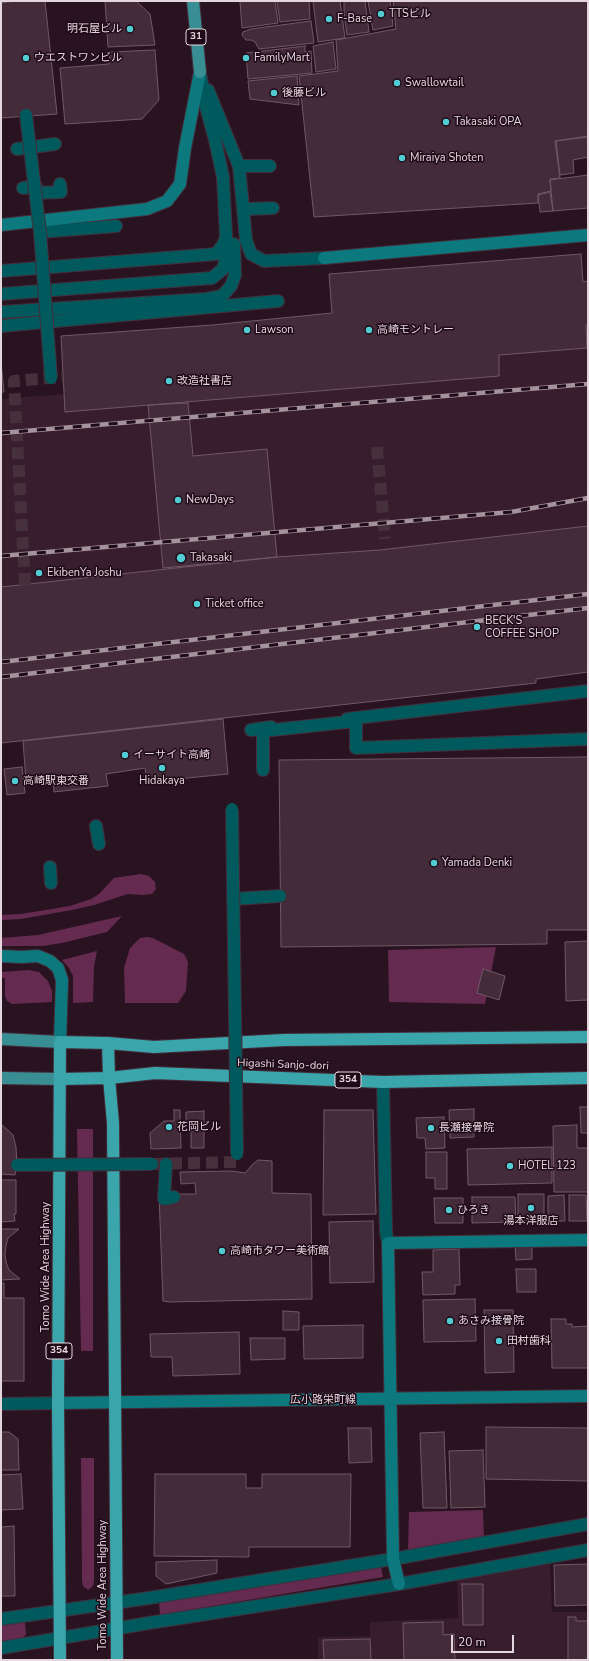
<!DOCTYPE html>
<meta charset="utf-8">
<style>
body{margin:0}
#map{position:relative;width:589px;height:1661px;overflow:hidden;background:#291320;font-family:"Nunito Sans",sans-serif}
canvas{display:block}
.frame{position:absolute;inset:0;border:2px solid #e5d6de;pointer-events:none}
.scale{position:absolute;left:451px;top:1635px;width:63px;height:18px;box-sizing:border-box;border:2px solid #e5d6de;border-top:0;padding-left:5px;font-size:12px;line-height:14px;white-space:nowrap;color:#e5d6de;-webkit-text-stroke:3px #1f0a17;paint-order:stroke}
</style>
<div id="map">
<canvas width="589" height="1661"></canvas>
<div class="frame"></div>
<div class="scale">20 m</div>
</div>
<script>
const c = document.querySelector('canvas').getContext('2d');
c.lineJoin = 'round';
function fill(path, color) { c.fillStyle = color; c.fill(path, 'evenodd'); }
const shape = rows => new Path2D(rows.map(r => 'M' + r).join(''));
function trace(path, color, width, dash) { c.strokeStyle = color; c.lineWidth = width; c.lineCap = dash ? 'butt' : 'round'; c.setLineDash(dash || []); c.stroke(path); }
function label(font, color, halo, rows, align = 'center') {
  c.font = font + ' "Nunito Sans","Noto Sans JP",sans-serif'; c.lineWidth = 3; c.setLineDash([]); c.textBaseline = 'middle'; c.strokeStyle = halo; c.fillStyle = color; for (const [text, x, y, turn = 0] of rows) {
    c.save(); c.translate(x, y); c.rotate((+turn || 0) * Math.PI / 180); c.textAlign = isNaN(turn) ? turn : align; if (halo) c.strokeText(text, 0, 0); c.fillText(text, 0, 0); c.restore();
  }
}
fill(shape([
 [581,254,583,281,588,281,588,541,1,605,1,399,64,394,61,336,212,325,331,313,329,274],
 [550,1564,552,1612,588,1612,588,1660,318,1660,318,1637,370,1636,370,1622,458,1618,457,1580]
]), '#381d2d');
fill(shape([
 [141,874,149,876,155,882,156,889,152,894,143,895,128,894,94,905,72,910,21,919,1,920,1,915,21,914,70,906,91,899,99,894,114,878],
 [122,916,107,932,62,943,43,946,1,946,1,938,38,935],
 [147,937,153,938,184,954,188,962,186,991,178,1003,125,1003,124,968,130,948,140,938],
 [496,947,485,1004,389,1002,388,950],
 [97,951,94,967,93,1002,73,1003,73,976,69,968,62,960],
 [28,970,39,972,48,981,52,991,52,1002,12,1004,7,1001,5,996,5,978,1,978,1,972],
 [77,1129,93,1129,93,1351,81,1351],
 [81,1458,94,1458,94,1581,93,1586,88,1590,83,1586,82,1581],
 [483,1510,484,1538,408,1550,409,1512],
 [381,1566,383,1577,160,1615,159,1602],
 [21,1621,25,1623,26,1634,22,1639,1,1643,1,1624]
]), '#652a4f');
const building = shape([
 [15,1,45,1,57,114,1,118,1,3,15,1],
 [105,1,136,1,150,14,155,45,108,47,105,1],
 [240,1,275,1,278,23,242,28,240,1],
 [277,1,309,1,310,19,280,22,277,1],
 [313,1,340,1,345,38,318,42,313,1],
 [344,1,365,1,369,32,347,35,344,13,344,1],
 [368,1,390,1,393,26,373,30,368,1],
 [393,1,588,1,588,136,555,141,560,178,550,179,551,191,538,194,538,203,314,217,299,76,338,71,336,40,396,29,393,1],
 [311,21,314,43,259,49,255,42,251,40,246,40,242,35,243,32,251,29,311,21],
 [333,42,336,69,316,72,313,46,333,42],
 [305,46,305,52,311,51,312,73,248,79,246,53,305,46],
 [155,50,159,100,142,119,65,124,60,68,109,64,110,52,155,50],
 [297,76,299,105,250,99,248,81,297,76],
 [588,137,588,157,573,160,574,173,560,175,556,141,588,137],
 [588,175,588,208,553,211,550,180,588,175],
 [550,192,553,211,540,212,538,195,550,192],
 [581,254,583,282,588,281,588,325,586,325,587,348,499,355,499,376,65,412,61,336,212,325,332,313,329,274,581,254],
 [1,362,4,392,1,392,1,362],
 [188,403,193,456,267,449,277,557,163,568,148,405,188,403],
 [588,526,588,672,536,679,536,683,1,743,1,587,277,557,380,550,588,526],
 [223,719,228,774,147,782,145,768,106,774,108,786,54,792,53,779,26,781,23,741,223,719],
 [588,757,588,930,547,930,547,944,281,947,279,760,588,757],
 [22,767,25,793,7,795,4,769,22,767],
 [588,941,588,1000,566,1001,565,942,588,941],
 [483,969,505,976,499,1000,477,993,483,969],
 [580,1107,588,1107,588,1133,581,1133,580,1107],
 [474,1109,474,1137,450,1138,449,1110,474,1109],
 [174,1110,180,1110,181,1148,151,1149,150,1133,164,1121,174,1121,174,1110],
 [324,1110,373,1110,376,1214,323,1215,324,1110],
 [204,1111,204,1148,191,1148,191,1126,186,1126,186,1112,204,1111],
 [444,1117,445,1148,426,1149,425,1138,417,1138,416,1118,444,1117],
 [1,1124,13,1135,16,1147,17,1165,15,1175,1,1174,1,1124],
 [577,1125,577,1148,588,1148,588,1192,554,1192,553,1126,577,1125],
 [552,1147,552,1183,468,1185,467,1149,552,1147],
 [426,1152,447,1152,447,1189,435,1189,435,1178,426,1178,426,1152],
 [258,1160,272,1161,272,1193,311,1194,312,1299,170,1302,163,1301,159,1194,196,1194,195,1183,181,1184,180,1172,232,1171,245,1173,253,1164,258,1160],
 [1,1180,16,1180,16,1214,14,1214,15,1221,1,1222,1,1180],
 [518,1194,544,1194,544,1221,518,1221,518,1194],
 [564,1195,565,1221,548,1221,548,1196,564,1195],
 [569,1195,586,1195,587,1221,569,1221,569,1195],
 [472,1197,515,1197,516,1222,472,1223,472,1197],
 [434,1198,463,1198,463,1223,435,1223,434,1198],
 [373,1221,374,1282,330,1283,329,1222,373,1221],
 [1,1229,19,1229,8,1238,6,1246,5,1254,6,1262,9,1270,20,1279,1,1280,1,1229],
 [515,1245,532,1245,532,1259,516,1260,515,1245],
 [459,1249,460,1285,455,1285,455,1294,423,1295,422,1272,433,1272,433,1250,459,1249],
 [516,1269,536,1269,536,1292,517,1292,516,1269],
 [1,1283,4,1283,4,1298,24,1298,24,1381,1,1381,1,1283],
 [475,1299,476,1341,424,1342,423,1300,475,1299],
 [484,1310,513,1310,514,1372,485,1373,484,1310],
 [283,1311,299,1312,299,1330,283,1330,283,1311],
 [551,1319,566,1319,566,1324,572,1324,572,1327,588,1326,588,1368,552,1368,551,1319],
 [363,1325,363,1358,304,1359,303,1326,363,1325],
 [239,1332,240,1374,173,1376,172,1357,151,1357,150,1334,239,1332],
 [250,1338,285,1338,285,1359,251,1360,250,1338],
 [486,1427,588,1428,588,1481,486,1479,486,1427],
 [348,1428,371,1428,372,1462,349,1463,348,1428],
 [1,1432,9,1432,18,1439,19,1470,1,1470,1,1432],
 [444,1432,447,1508,423,1508,420,1433,444,1432],
 [483,1450,485,1507,451,1508,449,1451,483,1450],
 [21,1474,23,1509,1,1510,1,1475,21,1474],
 [155,1474,246,1474,246,1488,262,1488,262,1474,351,1474,350,1547,249,1547,249,1557,154,1556,155,1474],
 [14,1526,15,1596,1,1596,1,1527,14,1526],
 [217,1560,217,1573,166,1584,156,1576,156,1562,217,1560],
 [588,1564,588,1605,555,1606,554,1565,588,1564],
 [462,1584,483,1584,483,1625,463,1625,462,1584],
 [568,1617,576,1617,576,1621,588,1621,588,1660,568,1660,568,1617],
 [443,1622,443,1635,454,1634,455,1660,404,1660,403,1623,443,1622],
 [370,1639,371,1660,324,1660,323,1640,370,1639]
]);
fill(building, '#432b39');
trace(building, '#725867', 1);
trace(shape([
 [377,447,385,539],
 [25,585,14,381,63,377],
 [152,1164,237,1162,237,1154]
]), '#45303c', 12, [12, 6]);
const street = shape([
 [208,90,239,166,246,240,251,254,264,261,324,258],
 [17,149,55,144],
 [245,166,270,166],
 [23,188,36,186],
 [36,193,61,192,60,184],
 [249,209,273,208],
 [40,232,116,226],
 [1,271,216,254,223,245,226,237],
 [1,294,212,278,223,269,227,255,223,177,215,140,206,107,200,73],
 [1,312,206,299,222,296,231,286,235,275,234,244],
 [1,326,278,301],
 [347,719,588,691],
 [251,730,271,727],
 [263,770,263,731,356,721,356,748,588,739],
 [96,826,99,844],
 [50,867,51,883],
 [233,899,280,896],
 [383,1082,386,1232,388,1243],
 [166,1164,164,1199,174,1197],
 [1,1404,58,1403],
 [1,1619,149,1598,393,1559,588,1524],
 [1,1648,149,1623,399,1584,588,1550]
]);
const secondary = shape([
 [1,225,147,209,167,201,180,184,185,148,200,72],
 [324,258,588,235],
 [1,956,22,957,38,956,50,961,58,968,62,980,60,1042],
 [58,1403,588,1396],
 [399,1584,393,1559,388,1243,588,1240]
]);
const primary = shape([
 [193,1,200,72],
 [1,1039,60,1042],
 [1,1078,60,1079]
]);
const highway = shape([
 [108,1043,109,1078,113,1123,117,1660],
 [60,1079,109,1078,155,1073,383,1082,588,1078],
 [60,1660,58,1403,60,1042,108,1043,154,1047,284,1040,588,1037]
]);
trace(street, '#432e3b', 14);
trace(secondary, '#432e3b', 14);
trace(primary, '#432e3b', 14);
trace(highway, '#432e3b', 14);
trace(street, '#00595d', 12);
trace(secondary, '#0c797e', 12);
trace(primary, '#398e93', 12);
trace(highway, '#3aa5ab', 12);
const rail = shape([
 [1,433,588,384],
 [1,556,511,512,588,498],
 [1,662,588,594],
 [1,677,588,608]
]);
trace(rail, '#a4929c', 4.5);
trace(rail, '#1f0a17', 3, [9]);
const streetBridge = shape([
 [26,115,40,232,51,378],
 [232,809,237,1154],
 [17,1165,152,1164]
]);
trace(streetBridge, '#432e3b', 14, []);
trace(streetBridge, '#00595d', 12);
for (const [x, y, r, color] of [
 [381,14,4,"#51ccd2"],
 [329,19,4,"#51ccd2"],
 [130,29,4,"#51ccd2"],
 [26,58,4,"#51ccd2"],
 [246,58,4,"#51ccd2"],
 [397,83,4,"#51ccd2"],
 [274,93,4,"#51ccd2"],
 [446,122,4,"#51ccd2"],
 [402,158,4,"#51ccd2"],
 [247,330,4,"#51ccd2"],
 [369,330,4,"#51ccd2"],
 [169,381,4,"#51ccd2"],
 [178,500,4,"#51ccd2"],
 [181,558,5,"#51ccd2"],
 [39,573,4,"#51ccd2"],
 [197,604,4,"#51ccd2"],
 [477,627,4,"#51ccd2"],
 [125,755,4,"#51ccd2"],
 [162,768,4,"#51ccd2"],
 [15,781,4,"#51ccd2"],
 [434,863,4,"#51ccd2"],
 [169,1127,4,"#51ccd2"],
 [431,1128,4,"#51ccd2"],
 [510,1166,4,"#51ccd2"],
 [531,1208,4,"#51ccd2"],
 [449,1210,4,"#51ccd2"],
 [222,1251,4,"#51ccd2"],
 [450,1321,4,"#51ccd2"],
 [499,1341,4,"#51ccd2"]
]) { const dot = new Path2D(); dot.arc(x, y, r, 0, 2 * Math.PI); c.fillStyle = color; c.fill(dot); trace(dot, '#1f0a17', 1.5); }
for (const [x, y, w] of [
 [196,37,20],
 [348,1080,26],
 [59,1351,26]
]) { const box = new Path2D(); box.roundRect(x - w / 2, y - 8, w, 16, 3); c.fillStyle = '#1f0a17'; c.fill(box); trace(box, '#e5d6de', 1); }
label('bold 10px', '#e5d6de', null, [
 ["31",196,37],
 ["354",348,1080],
 ["354",59,1351]
]);
label('11px', '#e5d6de', '#1f0a17', [
 ["TTSビル",389,14],
 ["F-Base",337,19],
 ["明石屋ビル",122,29,"right"],
 ["ウエストワンビル",34,58],
 ["FamilyMart",254,58],
 ["Swallowtail",405,83],
 ["後藤ビル",282,93],
 ["Takasaki OPA",454,122],
 ["Miraiya Shoten",410,158],
 ["Lawson",255,330],
 ["高崎モントレー",377,330],
 ["改造社書店",177,381],
 ["NewDays",186,500],
 ["Takasaki",190,558],
 ["EkibenYa Joshu",47,573],
 ["Ticket office",205,604],
 ["BECK'S",485,621],
 ["COFFEE SHOP",485,634],
 ["イーサイト高崎",133,755],
 ["高崎駅東交番",23,781],
 ["Hidakaya",162,781,"center"],
 ["Yamada Denki",442,863],
 ["花岡ビル",177,1127],
 ["長瀬接骨院",439,1128],
 ["HOTEL 123",518,1166],
 ["ひろき",457,1210],
 ["湯本洋服店",531,1221,"center"],
 ["高崎市タワー美術館",230,1251],
 ["あさみ接骨院",458,1321],
 ["田村歯科",507,1341]
], 'left');
label('11px', '#e5d6de', '#1f0a17', [
 ["Higashi Sanjo-dori",283,1065,2],
 ["Tomo Wide Area Highway",46,1267,-90],
 ["広小路栄町線",323,1400],
 ["Tomo Wide Area Highway",103,1585,-90]
]);
</script>
